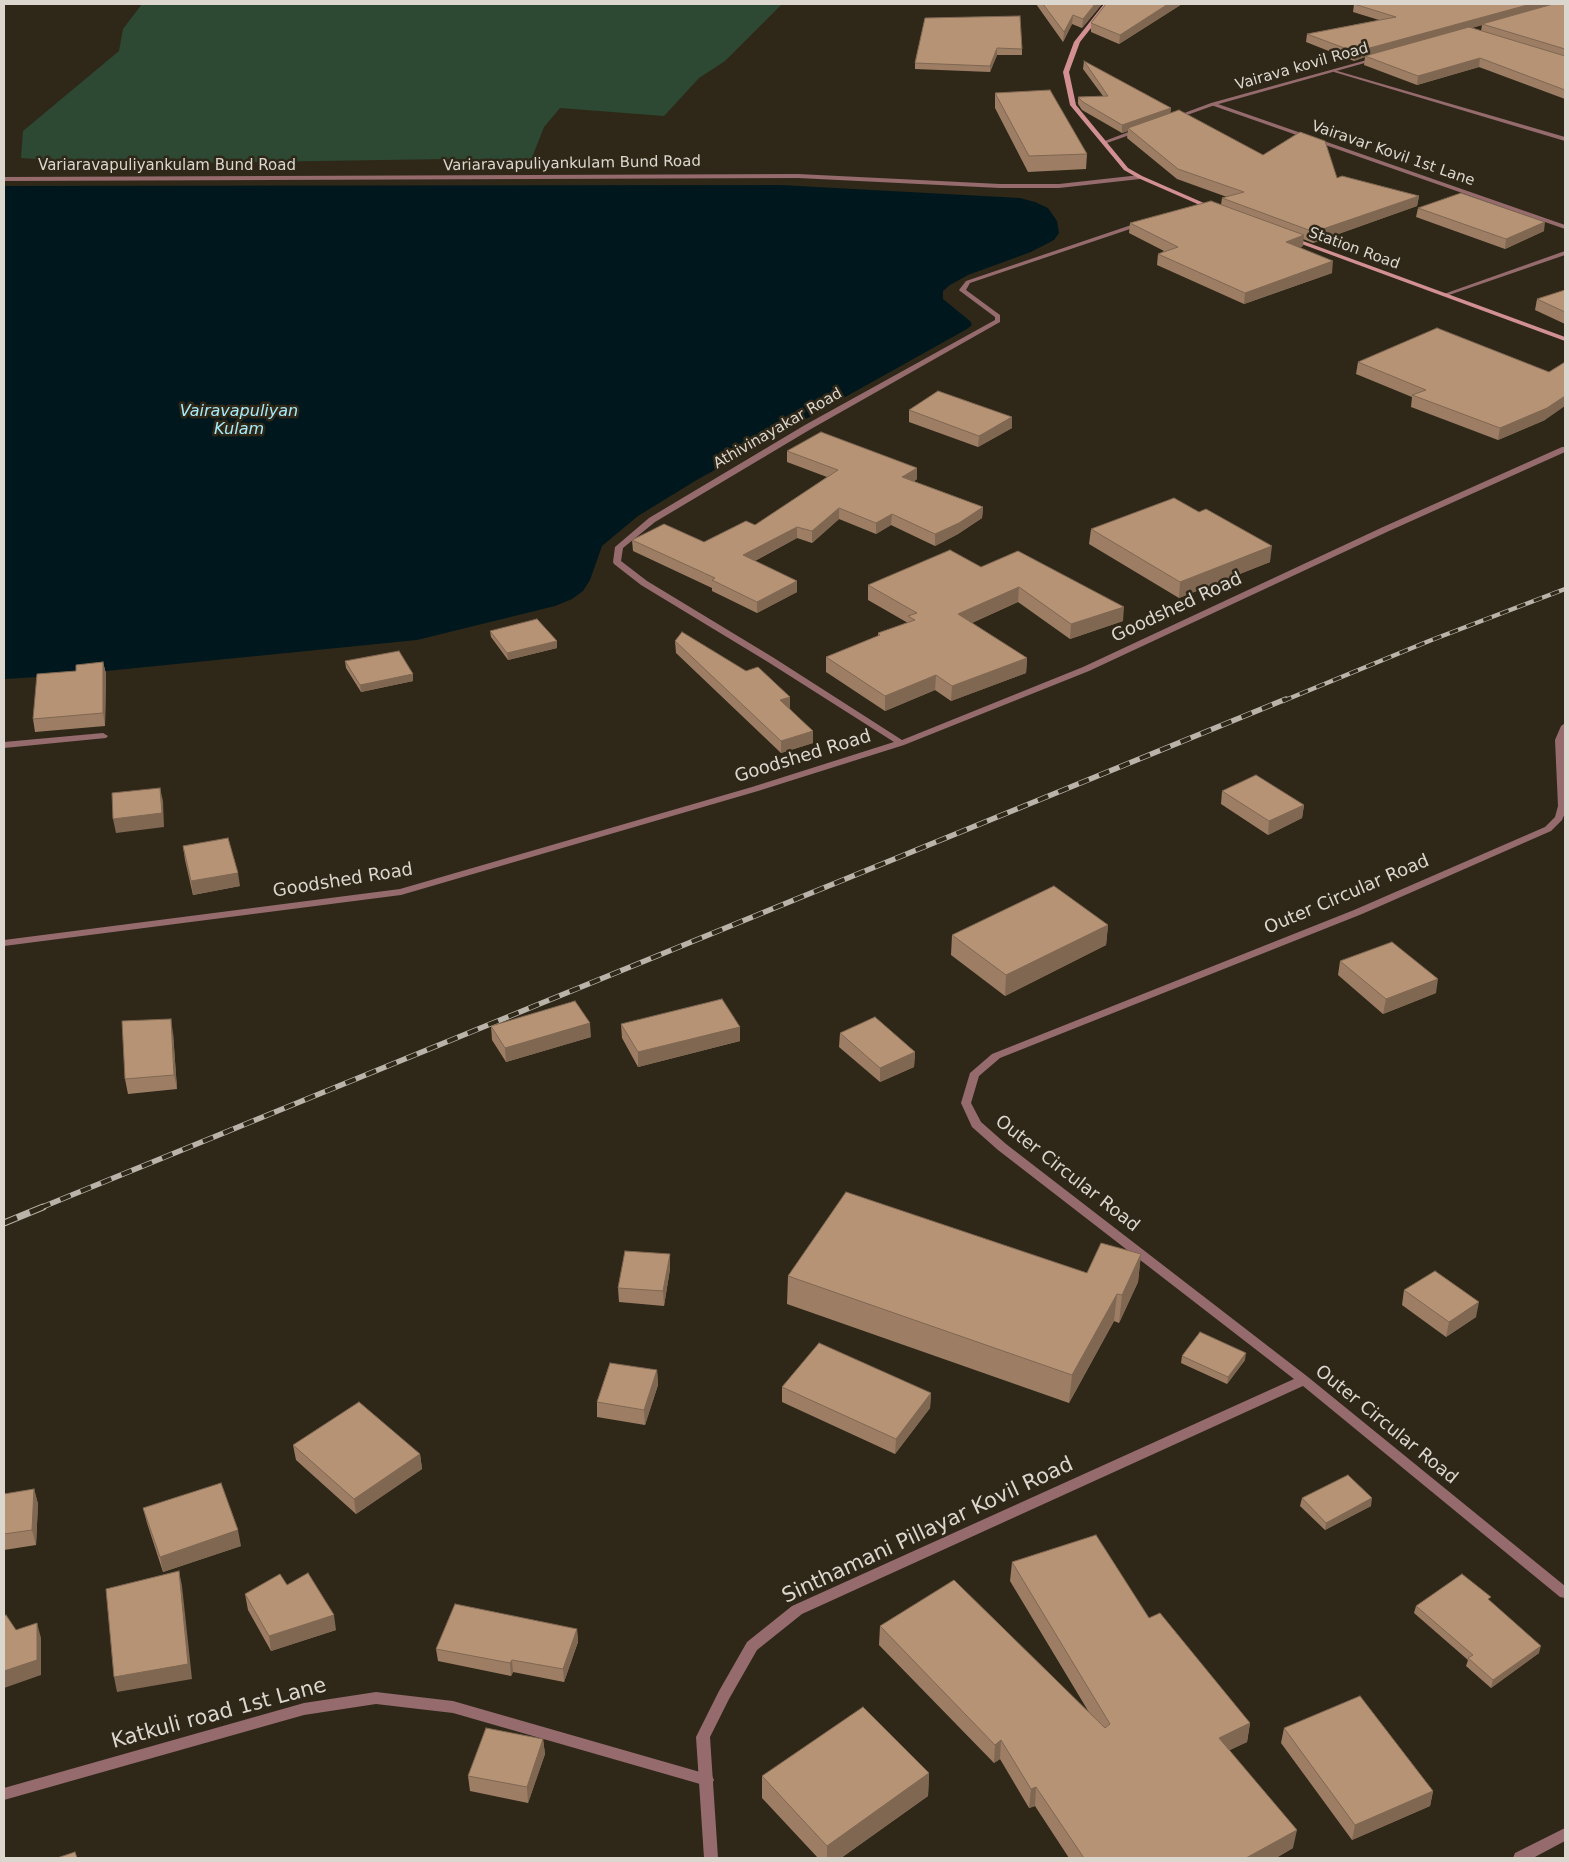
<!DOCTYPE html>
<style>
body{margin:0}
#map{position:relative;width:1569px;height:1862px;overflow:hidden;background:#2f2819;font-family:"DejaVu Sans",sans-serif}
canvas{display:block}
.frame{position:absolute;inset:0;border:5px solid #dcd7ce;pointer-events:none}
</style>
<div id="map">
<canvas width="1569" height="1862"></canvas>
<div class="frame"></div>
</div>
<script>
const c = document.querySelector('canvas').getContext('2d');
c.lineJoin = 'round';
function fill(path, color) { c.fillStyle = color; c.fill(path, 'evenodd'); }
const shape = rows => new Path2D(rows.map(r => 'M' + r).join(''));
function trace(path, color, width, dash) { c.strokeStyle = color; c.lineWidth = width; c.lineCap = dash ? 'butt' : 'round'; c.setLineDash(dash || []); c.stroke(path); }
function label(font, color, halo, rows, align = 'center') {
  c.font = font + ' "DejaVu Sans",sans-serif'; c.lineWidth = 5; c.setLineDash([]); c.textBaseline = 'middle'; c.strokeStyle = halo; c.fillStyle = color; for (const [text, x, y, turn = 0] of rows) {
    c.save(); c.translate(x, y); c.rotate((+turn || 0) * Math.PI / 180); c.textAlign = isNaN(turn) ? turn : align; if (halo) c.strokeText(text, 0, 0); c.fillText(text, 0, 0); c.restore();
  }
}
fill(shape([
 [142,4,782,4,725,61,699,78,664,116,560,108,544,127,531,160,449,159,119,164,21,158,23,131,119,51,123,29]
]), '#2d4933');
fill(shape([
 [780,185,1020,198,1035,202,1048,208,1057,221,1059,233,1054,240,1031,252,968,275,950,285,943,291,943,299,970,321,972,325,967,329,695,481,638,516,602,546,590,580,583,591,572,599,555,606,417,640,56,676,4,679,4,186]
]), '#00181d');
fill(shape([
 [1334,70,1565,137,1565,141,1334,72,1334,70],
 [1211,103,1215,103,1565,225,1565,229,1211,105,1211,103],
 [1143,221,1146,223,1145,224,970,283,966,290,1000,315,1000,322,811,429,655,522,623,548,621,561,647,581,774,658,902,740,1083,667,1383,527,1562,447,1565,447,1565,452,1389,531,1089,671,904,745,758,791,401,895,4,946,4,940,400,889,752,787,894,742,768,662,641,585,614,564,613,562,615,547,649,518,805,425,995,320,995,317,960,291,959,290,966,281,1143,221],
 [1565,251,1565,255,1446,296,1441,295,1565,251],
 [103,733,108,736,106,738,4,748,4,742,103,733],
 [376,1692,453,1701,707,1774,712,1776,714,1780,712,1784,707,1786,453,1713,376,1704,304,1715,4,1800,4,1788,304,1703,376,1692]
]), '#956b6d');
fill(shape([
 [1374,58,1379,59,1215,105,1176,119,1171,118,1211,103,1374,58],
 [1139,128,1142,130,1141,131,1107,143,1102,142,1139,128],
 [798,174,1000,184,1059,184,1140,175,1143,177,1140,179,1059,188,1000,188,798,178,4,181,4,177,798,174],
 [1565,723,1565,813,1562,820,1551,831,1362,914,1000,1058,979,1076,971,1103,981,1122,1006,1144,1308,1377,1565,1586,1565,1598,1560,1597,1303,1386,802,1614,757,1650,729,1699,710,1737,718,1858,704,1858,696,1737,719,1691,747,1642,792,1606,1294,1379,998,1150,972,1127,961,1103,970,1073,992,1054,1354,910,1545,827,1555,817,1558,806,1555,740,1561,726,1565,723],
 [1565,1828,1565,1841,1533,1858,1513,1858,1515,1853,1565,1828]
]), '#956b6d');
fill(shape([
 [1104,4,1110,4,1080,42,1069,72,1076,105,1128,168,1142,176,1213,207,1213,209,1209,209,1138,178,1124,170,1070,105,1063,72,1074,42,1104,4],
 [1288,237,1292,237,1565,337,1565,341,1288,239,1288,237]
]), '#d39093');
const railFar2 = shape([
 [1283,701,1429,641,1565,589]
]);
const railFar1 = shape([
 [40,1208,1286,699]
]);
const rail = shape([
 [4,1223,43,1207]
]);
trace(railFar2, '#b9b3a9', 4.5);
trace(railFar1, '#b9b3a9', 5.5);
trace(rail, '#b9b3a9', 7);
trace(railFar2, '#2f2819', 3, [9]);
trace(railFar1, '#2f2819', 4, [11]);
trace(rail, '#2f2819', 5, [14]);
fill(shape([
 [1036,4,1102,4,1082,28,1072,24,1063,42],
 [1106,4,1182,4,1119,44,1091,32,1091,23],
 [1354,4,1565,4,1565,99,1479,67,1417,85,1364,65,1365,57,1354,61,1306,42,1307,34,1379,20,1353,12],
 [1482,25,1481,31,1472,28],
 [925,18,1022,49,1022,55,997,55,990,72,915,69,915,63],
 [1084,61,1171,108,1170,113,1263,155,1337,178,1419,196,1417,206,1313,243,1303,239,1303,246,1300,247,1332,273,1244,304,1157,265,1158,254,1164,251,1129,233,1130,223,1221,205,1222,198,1227,197,1177,179,1127,138,1128,131,1122,133,1082,110,1078,104,1078,97,1103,96,1083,69],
 [995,93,1087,154,1086,169,1028,172,995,108],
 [1418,208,1544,231,1505,249,1416,217],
 [1565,290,1565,324,1535,310,1537,299],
 [1358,362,1549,372,1545,420,1498,440,1411,407,1412,397,1356,374],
 [909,410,1012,428,978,447,909,422],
 [787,451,917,468,917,479,913,482,983,507,982,518,958,534,935,546,891,525,876,534,839,519,812,543,797,538,755,561,797,581,797,592,757,613,712,591,712,588,633,551,632,540,704,542,755,525,827,477,787,462],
 [1091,529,1270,562,1179,598,1089,544],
 [981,567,1123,621,1070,639,1018,602,972,623,1027,658,1026,673,951,701,935,690,885,711,826,672,826,657,878,636,878,633,908,623,868,600,868,585],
 [490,631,557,641,557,648,508,660,491,637],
 [675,641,790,697,790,709,813,743,781,753,676,653],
 [345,661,413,681,361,692,346,668],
 [103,662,106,674,105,726,35,732,33,719,76,671],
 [1222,791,1304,805,1302,818,1268,835,1221,804],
 [183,846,240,886,193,895,185,860],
 [1108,925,1106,945,1005,996,951,955,952,935],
 [1340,961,1436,993,1383,1014,1338,975],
 [621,1024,740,1041,638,1067,622,1038],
 [491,1026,591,1037,506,1062,492,1040],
 [173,1033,177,1089,128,1094,125,1079],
 [840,1033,915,1052,914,1067,880,1082,839,1047],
 [670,1254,670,1269,664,1306,619,1302,618,1288],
 [1141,1254,1138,1282,1119,1323,1114,1321,1069,1403,787,1304,788,1276,1087,1273],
 [1404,1290,1476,1317,1446,1337,1402,1305],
 [1182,1356,1245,1360,1227,1384,1181,1363],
 [657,1370,658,1385,645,1425,597,1417,597,1402],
 [782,1387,931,1393,930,1408,895,1454,782,1402],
 [293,1445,420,1454,422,1469,356,1514,296,1460],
 [34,1489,38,1504,36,1545,4,1550,4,1494],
 [1302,1498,1371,1506,1325,1530,1300,1506],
 [143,1508,241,1546,163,1572,147,1523],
 [1012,1562,1149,1618,1250,1723,1247,1742,1229,1750,1293,1848,1276,1858,1069,1858,1035,1806,1029,1808,1000,1759,994,1763,879,1645,880,1626,1090,1714,1010,1581],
 [287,1585,336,1630,271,1651,248,1610,245,1594],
 [1490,1601,1539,1653,1491,1688,1466,1666,1468,1660,1414,1613,1416,1606],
 [577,1629,578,1642,564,1682,513,1672,511,1676,438,1661,436,1649],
 [1284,1728,1433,1791,1430,1806,1352,1840,1281,1743],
 [543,1739,545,1754,528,1803,470,1791,468,1776],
 [929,1773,928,1796,841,1858,818,1858,762,1798,762,1776]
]), '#9d7e65');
fill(shape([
 [1095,4,1102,4,1082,28,1083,19],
 [1168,4,1182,4,1119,44,1120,35],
 [1531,4,1559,4,1482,24,1482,25,1367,57,1365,56,1365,57,1354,61,1355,52],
 [1073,15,1072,24,1063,42,1064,32],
 [997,48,997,55,990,72,990,66],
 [1480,58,1479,67,1417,85,1418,76],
 [1171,108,1170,116,1128,128,1128,131,1122,133,1122,125],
 [1419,196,1417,206,1313,243,1314,232],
 [1545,222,1544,231,1505,249,1506,239],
 [1304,235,1303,246,1285,253,1286,242],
 [1333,261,1332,273,1244,304,1245,293],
 [1565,396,1565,406,1545,420,1498,440,1500,428],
 [1012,417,1012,428,978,447,979,436],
 [917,468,917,479,901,488,902,477],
 [983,507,982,518,958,534,935,546,935,534],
 [839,508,839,519,812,543,812,531],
 [892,514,891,525,876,534,876,523],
 [797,527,797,538,743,567,743,555],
 [1272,546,1270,562,1179,598,1180,582],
 [797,581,797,592,757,613,757,602],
 [1019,587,1018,602,958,629,958,614],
 [1124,607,1123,621,1070,639,1071,624],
 [557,641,557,648,508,660,507,653],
 [1027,658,1026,673,951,701,952,686],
 [103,662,106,674,105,726,103,713],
 [413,674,413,681,361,692,360,685],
 [936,675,935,690,885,711,885,696],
 [790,697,790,709,780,712,780,700],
 [813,731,813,743,781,753,781,741],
 [160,788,163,801,164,827,116,833,113,819],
 [1304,805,1302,818,1268,835,1269,821],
 [4,857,5,864,5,903,4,903],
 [238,873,240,886,193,895,191,881],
 [1108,925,1106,945,1005,996,1006,975],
 [1438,979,1436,993,1383,1014,1386,999],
 [171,1019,173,1033,177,1089,174,1075],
 [590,1023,591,1037,506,1062,505,1048],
 [740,1027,740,1041,638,1067,638,1052],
 [915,1052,914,1067,880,1082,880,1068],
 [670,1254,670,1269,664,1306,663,1291],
 [1141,1254,1138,1282,1119,1323,1122,1295],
 [1117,1294,1114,1321,1069,1403,1072,1375],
 [1479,1302,1476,1317,1446,1337,1449,1322],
 [1246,1353,1245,1360,1227,1384,1228,1377],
 [657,1370,658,1385,645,1425,644,1410],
 [931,1393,930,1408,895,1454,896,1439],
 [420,1454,422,1469,356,1514,354,1499],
 [34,1489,38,1504,36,1545,32,1530],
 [1372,1498,1371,1506,1325,1530,1326,1523],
 [238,1530,241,1546,163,1572,160,1557],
 [179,1571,182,1586,192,1679,117,1692,114,1677],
 [334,1615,336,1630,271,1651,269,1636],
 [37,1623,41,1638,41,1675,4,1688,4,1671],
 [577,1629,578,1642,564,1682,563,1669],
 [1541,1646,1539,1653,1491,1688,1493,1680],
 [512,1660,513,1672,511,1676,510,1663],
 [1250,1723,1247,1742,1216,1757,1219,1738],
 [543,1739,545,1754,528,1803,527,1787],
 [1001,1740,1000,1759,994,1763,995,1745],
 [929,1773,928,1796,841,1858,827,1858,827,1846],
 [1036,1787,1035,1806,1029,1808,1031,1789],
 [1433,1791,1430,1806,1352,1840,1355,1825],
 [1297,1830,1293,1848,1276,1858,1246,1858]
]), '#7f6752');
const building = shape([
 [1043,4,1095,4,1083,19,1073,15,1064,32,1043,4],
 [1106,4,1168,4,1120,35,1091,23,1106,4],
 [1354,4,1531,4,1355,52,1307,34,1396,17,1354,4],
 [1553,4,1565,4,1565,49,1482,24,1553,4],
 [1020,16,1022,49,997,48,990,66,915,63,925,18,1020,16],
 [1469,27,1565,56,1565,90,1480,58,1418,76,1365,56,1469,27],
 [1084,61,1171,108,1122,125,1083,102,1078,97,1108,96,1084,61],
 [1050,90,1087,154,1029,156,995,93,1050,90],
 [1179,110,1263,155,1300,132,1325,141,1337,178,1342,176,1419,196,1314,232,1222,198,1244,192,1178,169,1128,128,1179,110],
 [1461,193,1545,222,1506,239,1418,208,1461,193],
 [1211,201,1304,235,1286,242,1333,261,1245,293,1158,254,1178,247,1130,223,1211,201],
 [1565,290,1565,312,1537,299,1565,290],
 [1437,328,1549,372,1565,362,1565,396,1547,408,1500,428,1412,395,1426,390,1358,362,1437,328],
 [938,391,1012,417,979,436,909,410,938,391],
 [821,432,917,468,902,477,983,507,959,523,935,534,892,514,876,523,839,508,812,531,797,527,743,555,797,581,757,602,712,580,715,578,632,540,664,524,704,542,746,521,755,525,838,470,787,451,821,432],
 [1174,498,1199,512,1206,509,1272,546,1180,582,1091,529,1174,498],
 [950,550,981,567,1018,551,1124,607,1071,624,1019,587,958,614,1027,658,952,686,936,675,885,696,826,657,880,635,878,633,915,620,908,616,917,613,868,585,950,550],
 [537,619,557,641,507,653,490,631,537,619],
 [682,632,746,671,758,667,790,697,780,700,813,731,781,741,675,641,682,632],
 [399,651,413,674,360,685,345,661,399,651],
 [103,662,103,713,33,719,37,674,76,671,76,665,103,662],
 [1256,775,1304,805,1269,821,1222,791,1256,775],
 [160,788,162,813,113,819,112,793,160,788],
 [228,838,238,873,191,881,183,846,228,838],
 [1054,886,1108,925,1006,975,952,935,1054,886],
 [1392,942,1438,979,1386,999,1340,961,1392,942],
 [722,999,740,1027,638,1052,621,1024,722,999],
 [575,1001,590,1023,505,1048,491,1026,575,1001],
 [875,1017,915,1052,880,1068,840,1033,875,1017],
 [171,1019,174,1075,125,1079,122,1021,171,1019],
 [846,1192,1087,1273,1101,1243,1141,1254,1122,1295,1117,1294,1072,1375,788,1276,846,1192],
 [625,1251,670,1254,663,1291,618,1288,625,1251],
 [1435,1271,1479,1302,1449,1322,1404,1290,1435,1271],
 [1200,1332,1246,1353,1228,1377,1182,1356,1200,1332],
 [819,1343,931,1393,896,1439,782,1387,819,1343],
 [610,1363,657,1370,644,1410,597,1402,610,1363],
 [359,1402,420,1454,354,1499,293,1445,359,1402],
 [1348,1475,1372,1498,1326,1523,1302,1498,1348,1475],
 [221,1483,238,1530,160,1557,143,1508,221,1483],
 [34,1489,32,1530,4,1534,4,1494,34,1489],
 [1096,1535,1149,1618,1160,1613,1250,1723,1219,1738,1297,1830,1246,1858,1084,1858,1036,1787,1031,1789,1001,1740,995,1745,880,1626,954,1580,1105,1728,1110,1724,1012,1562,1096,1535],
 [179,1571,188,1664,114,1677,106,1589,179,1571],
 [308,1573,334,1615,269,1636,245,1594,280,1574,287,1585,308,1573],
 [1462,1574,1491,1597,1488,1599,1541,1646,1493,1680,1468,1658,1473,1655,1416,1606,1462,1574],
 [455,1604,577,1629,563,1669,512,1660,510,1663,436,1649,455,1604],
 [6,1615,16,1630,37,1623,37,1660,4,1671,4,1616,6,1615],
 [1360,1696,1433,1791,1355,1825,1284,1728,1360,1696],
 [863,1707,929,1773,827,1846,762,1776,863,1707],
 [486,1728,543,1739,527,1787,468,1776,486,1728],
 [75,1852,77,1858,57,1858,75,1852]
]);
fill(building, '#b69375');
trace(building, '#7f6752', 1);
label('15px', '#dcd7ce', '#2f2819', [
 ["Vairava kovil Road",1302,67,-16],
 ["Vairavar Kovil 1st Lane",1393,154,19],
 ["Variaravapuliyankulam Bund Road",572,164,-1],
 ["Variaravapuliyankulam Bund Road",167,166],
 ["Station Road",1354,249,20],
 ["Athivinayakar Road",778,429,-30]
]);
label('italic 16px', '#a5ebf9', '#2f2819', [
 ["Vairavapuliyan",239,412],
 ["Kulam",239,430]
]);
label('18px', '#dcd7ce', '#2f2819', [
 ["Goodshed Road",1177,608,-25],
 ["Goodshed Road",803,757,-17],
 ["Goodshed Road",343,881,-9],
 ["Outer Circular Road",1347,895,-23],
 ["Outer Circular Road",1067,1174,38],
 ["Outer Circular Road",1386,1425,39]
]);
label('21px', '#dcd7ce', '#2f2819', [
 ["Sinthamani Pillayar Kovil Road",928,1531,-25],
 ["Katkuli road 1st Lane",219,1714,-15]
]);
</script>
